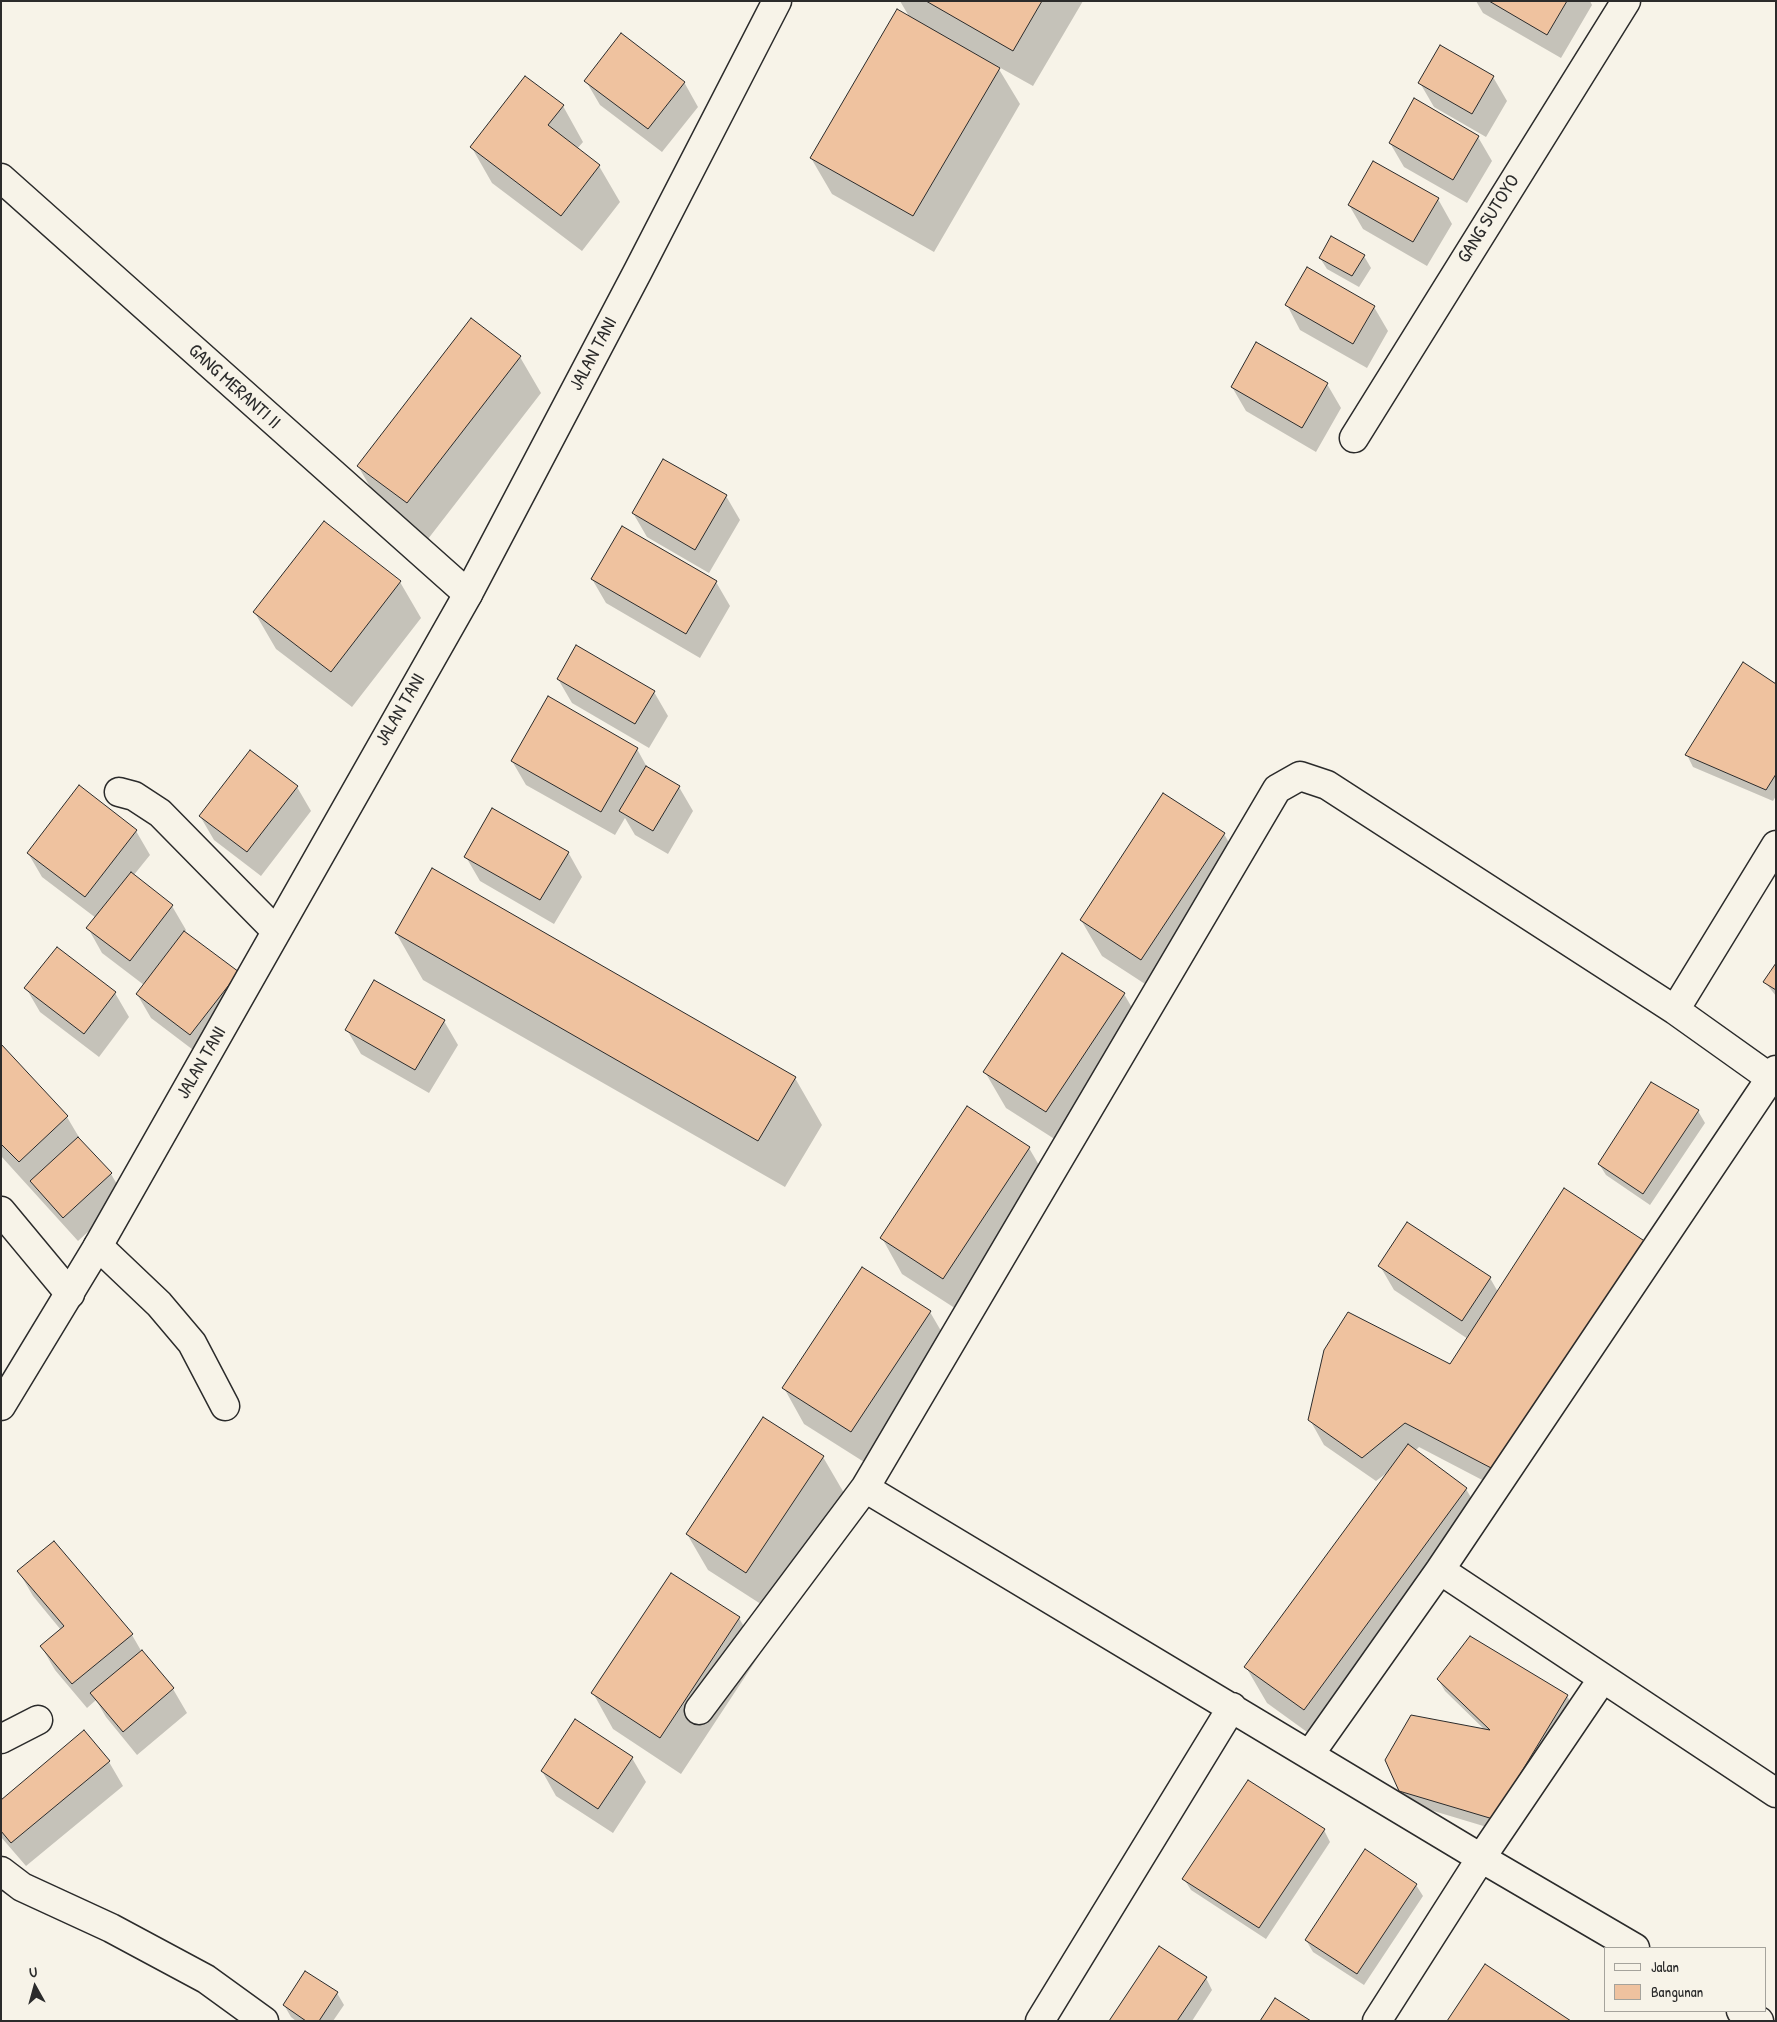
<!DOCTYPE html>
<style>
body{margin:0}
#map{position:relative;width:1777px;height:2022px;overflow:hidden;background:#f7f3e8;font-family:"Patrick Hand",sans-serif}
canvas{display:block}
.frame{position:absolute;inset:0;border:2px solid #2b2b2b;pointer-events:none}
.legend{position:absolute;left:1604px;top:1947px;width:162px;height:65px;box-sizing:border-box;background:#f7f3e8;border:1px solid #a5a39c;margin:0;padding:6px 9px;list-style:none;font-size:15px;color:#2b2b2b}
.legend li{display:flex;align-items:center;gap:10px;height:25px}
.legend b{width:25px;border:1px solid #a5a39c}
.north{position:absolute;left:10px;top:1962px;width:50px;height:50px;-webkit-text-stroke:4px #f7f3e8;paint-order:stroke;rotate:353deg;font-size:14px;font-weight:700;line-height:20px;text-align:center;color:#2b2b2b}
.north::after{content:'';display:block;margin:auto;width:18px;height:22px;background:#2b2b2b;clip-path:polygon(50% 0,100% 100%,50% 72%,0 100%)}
</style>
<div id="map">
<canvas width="1777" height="2022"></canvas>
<div class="frame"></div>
<ul class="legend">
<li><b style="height:6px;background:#f7f3e8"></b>Jalan</li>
<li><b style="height:14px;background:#efc29f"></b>Bangunan</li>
</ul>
<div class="north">U</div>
</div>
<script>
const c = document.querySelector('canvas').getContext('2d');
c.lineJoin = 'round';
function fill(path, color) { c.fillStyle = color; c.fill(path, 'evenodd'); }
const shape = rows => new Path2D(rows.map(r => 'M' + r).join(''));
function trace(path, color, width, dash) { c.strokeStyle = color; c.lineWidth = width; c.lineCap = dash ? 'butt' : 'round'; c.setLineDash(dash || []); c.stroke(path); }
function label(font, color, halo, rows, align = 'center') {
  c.font = font + ' "Patrick Hand",sans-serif'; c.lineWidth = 4; c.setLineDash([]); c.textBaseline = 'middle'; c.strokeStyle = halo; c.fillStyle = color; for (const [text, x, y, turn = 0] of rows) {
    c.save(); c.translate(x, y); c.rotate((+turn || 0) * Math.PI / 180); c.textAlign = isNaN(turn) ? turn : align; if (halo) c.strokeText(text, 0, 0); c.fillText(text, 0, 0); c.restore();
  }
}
fill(shape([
 [900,1,1083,1,1033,86,997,66,1020,104,934,252,832,194,811,158,910,18],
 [1476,1,1590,1,1592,5,1561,58,1483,13],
 [1493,77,1507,101,1486,137,1434,107,1420,83],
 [586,81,684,82,698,107,662,152,600,105],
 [563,106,583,142,577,149,599,166,620,202,582,251,492,183,472,148],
 [1478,137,1492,161,1467,203,1404,167,1390,143],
 [1438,199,1452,224,1427,266,1363,229,1349,205],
 [1364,256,1371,268,1359,287,1327,269,1320,258],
 [1308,269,1374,307,1388,331,1367,368,1300,330,1287,305],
 [472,320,520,357,541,393,428,539,379,502,358,466],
 [1327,384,1341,408,1316,452,1246,411,1232,387],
 [726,496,740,520,709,573,647,537,633,513],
 [324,523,400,582,421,618,352,707,276,649,255,613],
 [592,579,716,582,730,606,700,658,606,603],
 [558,679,654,692,668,716,649,748,572,703],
 [1776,685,1776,796,1773,801,1693,767,1687,755],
 [637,749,648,769,679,787,693,811,668,854,635,835,625,818,615,835,526,785,512,761],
 [297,787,311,811,261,876,214,840,200,816],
 [136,831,150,855,133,876,172,906,186,930,184,933,238,973,205,1059,151,1018,137,994,144,985,102,953,88,928,96,918,42,877,28,853],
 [1224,834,1245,870,1162,995,1102,956,1081,920],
 [568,852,582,877,554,924,480,881,466,857],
 [396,933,795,1078,822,1125,785,1187,423,980],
 [57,949,115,993,129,1017,99,1057,40,1012,26,988],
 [1776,966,1776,996,1765,982],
 [1124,994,1145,1030,1067,1147,1006,1108,985,1072],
 [444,1021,458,1045,429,1093,361,1054,347,1030],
 [1,1046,67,1117,83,1144,111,1174,125,1198,78,1241,1,1156],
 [1698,1111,1705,1123,1650,1205,1606,1175,1599,1164],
 [1029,1148,1050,1184,964,1314,902,1274,882,1238],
 [1380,1266,1490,1278,1498,1292,1659,1267,1509,1494,1419,1447,1415,1451,1466,1489,1487,1525,1325,1745,1267,1703,1246,1667,1388,1472,1376,1481,1324,1445,1310,1420,1450,1366,1468,1339,1394,1290],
 [930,1312,951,1348,872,1467,804,1424,784,1388],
 [823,1457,844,1493,767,1608,708,1570,687,1534],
 [54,1542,132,1635,143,1654,173,1689,187,1713,137,1755,106,1717,96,1700,87,1708,55,1670,41,1646,61,1630,33,1596,19,1572],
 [739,1618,760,1654,681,1774,613,1729,593,1693],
 [1438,1679,1567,1696,1574,1708,1500,1831,1407,1803,1400,1791,1486,1731,1445,1691],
 [632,1758,646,1782,613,1833,556,1796,542,1771],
 [109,1762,123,1786,26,1866,1,1837,1,1801],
 [1324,1830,1330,1842,1266,1939,1191,1890,1184,1879],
 [1416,1885,1423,1896,1364,1985,1313,1952,1306,1940],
 [1206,1978,1212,1990,1192,2021,1110,2021],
 [337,1993,344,2005,333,2021,296,2021,291,2017,284,2005]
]), '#0003');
const building = shape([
 [926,1,1042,1,1013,51,926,1],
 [1489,1,1567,1,1547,35,1489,1],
 [897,9,1000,68,913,216,810,158,897,9],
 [621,33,685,82,648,129,584,81,621,33],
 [1440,45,1494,76,1472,114,1418,83,1440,45],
 [525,76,564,105,548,125,600,165,561,216,470,147,525,76],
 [1414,98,1479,136,1453,180,1389,143,1414,98],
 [1373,161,1439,198,1413,242,1348,205,1373,161],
 [1331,236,1365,255,1352,276,1319,258,1331,236],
 [1307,267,1375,306,1353,344,1285,305,1307,267],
 [471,318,521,356,407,503,357,466,471,318],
 [1256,342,1328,383,1302,428,1231,387,1256,342],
 [663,459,727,495,695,550,632,513,663,459],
 [324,521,401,581,331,672,253,612,324,521],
 [622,526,717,581,686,634,591,579,622,526],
 [576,645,655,691,635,724,557,679,576,645],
 [1743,662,1776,684,1776,774,1766,790,1685,755,1743,662],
 [548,696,638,748,601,812,511,761,548,696],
 [250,750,298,786,247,852,199,816,250,750],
 [646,766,680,786,653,831,619,811,646,766],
 [79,785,137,830,85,897,27,853,79,785],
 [1163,793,1225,833,1141,960,1080,920,1163,793],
 [492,808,569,852,540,900,464,857,492,808],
 [432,868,796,1077,758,1141,395,933,432,868],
 [131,872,173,905,130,961,86,928,131,872],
 [184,931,239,972,190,1035,136,994,184,931],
 [57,947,116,992,84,1034,24,988,57,947],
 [1062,953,1125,993,1046,1112,983,1072,1062,953],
 [1776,963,1776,990,1763,982,1776,963],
 [374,980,445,1020,415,1070,345,1030,374,980],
 [1,1044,68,1116,19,1162,1,1144,1,1044],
 [1651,1082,1699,1110,1643,1194,1598,1164,1651,1082],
 [967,1106,1030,1147,943,1279,880,1238,967,1106],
 [78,1137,112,1173,63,1218,30,1181,78,1137],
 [1564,1188,1646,1242,1495,1470,1405,1423,1362,1458,1308,1420,1324,1350,1348,1312,1450,1364,1564,1188],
 [1407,1222,1491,1277,1462,1321,1378,1266,1407,1222],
 [862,1267,931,1311,851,1432,782,1388,862,1267],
 [763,1417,824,1456,746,1573,686,1534,763,1417],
 [1408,1444,1467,1488,1304,1710,1244,1667,1408,1444],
 [54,1541,133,1634,72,1684,40,1646,64,1626,17,1571,54,1541],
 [671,1573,740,1617,660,1738,591,1693,671,1573],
 [1470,1636,1568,1695,1493,1819,1399,1791,1385,1760,1411,1715,1490,1730,1437,1679,1470,1636],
 [142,1650,174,1688,123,1732,90,1693,142,1650],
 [575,1719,633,1757,598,1809,541,1771,575,1719],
 [84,1730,110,1761,11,1843,1,1831,1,1800,84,1730],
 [1248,1780,1325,1829,1259,1928,1182,1879,1248,1780],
 [1365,1849,1417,1884,1357,1974,1305,1940,1365,1849],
 [1159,1946,1207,1977,1177,2021,1109,2021,1159,1946],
 [1485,1964,1571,2021,1447,2021,1485,1964],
 [305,1971,338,1992,319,2021,306,2021,283,2005,305,1971],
 [1275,1998,1311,2021,1260,2021,1275,1998]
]);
fill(building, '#efc29f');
trace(building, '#2b2b2b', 1);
const minor = shape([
 [1,178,468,594],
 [1354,438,1626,1],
 [119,792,134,796,160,813,276,931],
 [1675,1010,1776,845],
 [1,1211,70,1294],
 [98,1246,159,1304,192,1343,225,1406],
 [1440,1570,1776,1793],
 [699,1710,865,1488],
 [1,1739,38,1720],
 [1310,1754,1440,1570,1776,1070],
 [1,1871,22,1887,111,1928,206,1979,264,2021],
 [1635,1948,1481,1858,865,1488,1277,789,1300,776,1327,785,1675,1010,1776,1082],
 [1741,2011,1759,2021],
 [1040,2021,1232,1707],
 [1377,2021,1481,1858,1603,1678]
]);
const highway = shape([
 [1,1406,98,1246,468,594,638,271,777,1]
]);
trace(minor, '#2b2b2b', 31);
trace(highway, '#2b2b2b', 31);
trace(minor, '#f7f3e8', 28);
trace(highway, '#f7f3e8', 28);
label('19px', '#2b2b2b', '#f7f3e8', [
 ["GANG SUTOYO",1489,219,-58],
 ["JALAN TANI",594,354,-62],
 ["GANG MERANTI II",234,387,42],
 ["JALAN TANI",401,710,-60],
 ["JALAN TANI",202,1063,-60]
]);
</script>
